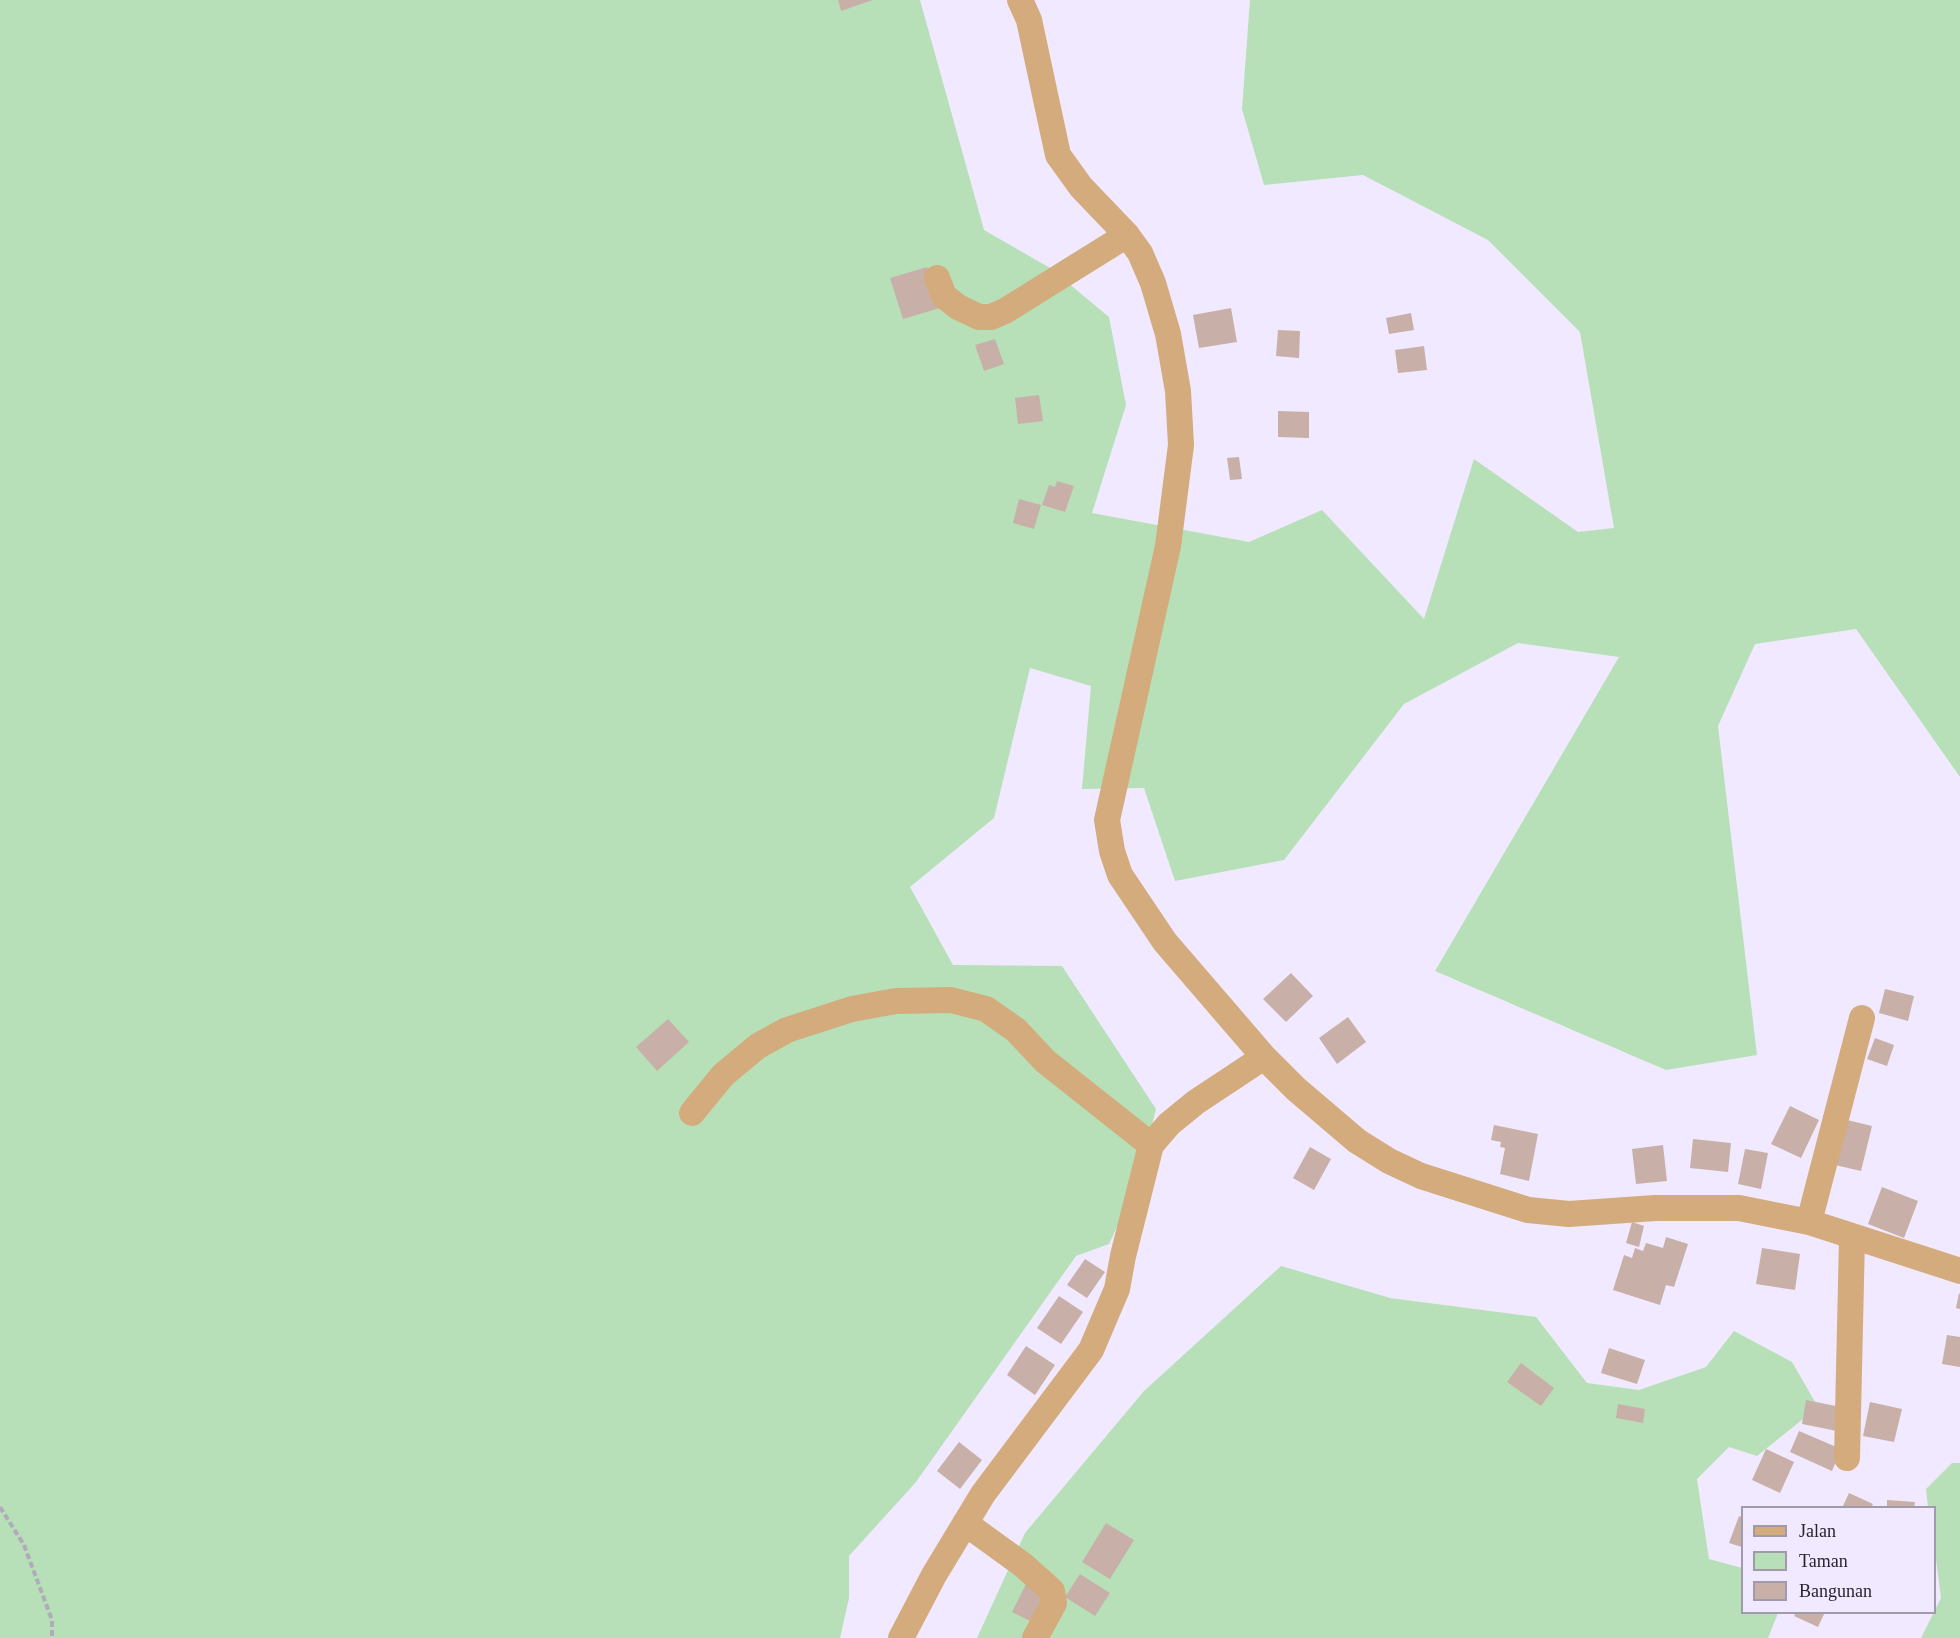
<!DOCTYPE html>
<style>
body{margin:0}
#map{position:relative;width:1960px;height:1638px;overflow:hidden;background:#f1e9ff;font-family:"Times New Roman",serif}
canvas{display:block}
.legend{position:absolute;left:1741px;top:1506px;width:195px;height:108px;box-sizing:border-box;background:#f1e9ff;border:2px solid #a09aab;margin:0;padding:8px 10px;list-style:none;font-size:18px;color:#27242c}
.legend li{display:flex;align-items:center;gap:12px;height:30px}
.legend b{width:30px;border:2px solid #a09aab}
</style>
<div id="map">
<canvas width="1960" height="1638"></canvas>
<ul class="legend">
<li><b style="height:8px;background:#d4ab7c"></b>Jalan</li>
<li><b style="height:16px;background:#b7e0b8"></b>Taman</li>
<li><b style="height:16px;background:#c8b0a8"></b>Bangunan</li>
</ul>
</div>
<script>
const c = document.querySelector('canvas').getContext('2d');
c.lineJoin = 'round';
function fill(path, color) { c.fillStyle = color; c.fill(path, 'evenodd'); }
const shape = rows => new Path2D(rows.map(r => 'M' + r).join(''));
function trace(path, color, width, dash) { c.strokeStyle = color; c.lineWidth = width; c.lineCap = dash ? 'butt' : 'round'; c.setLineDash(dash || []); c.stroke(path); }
fill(shape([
 [0,0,920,0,984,230,1050,268,1109,317,1126,405,1092,513,1249,542,1322,510,1424,619,1474,459,1578,532,1614,528,1580,332,1488,240,1363,175,1264,185,1242,109,1250,0,1960,0,1960,777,1856,629,1755,644,1718,726,1757,1055,1666,1070,1435,971,1619,657,1518,643,1404,704,1284,860,1175,881,1144,788,1082,789,1091,686,1030,668,994,818,910,887,953,965,1062,966,1156,1109,1138,1182,1109,1244,1076,1256,916,1482,849,1556,849,1598,840,1638,0,1638],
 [1281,1266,1390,1298,1536,1317,1587,1383,1639,1390,1706,1367,1734,1331,1792,1362,1818,1407,1757,1456,1729,1447,1697,1479,1709,1559,1742,1568,1742,1612,1778,1613,1768,1638,977,1638,1025,1533,1144,1391],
 [1952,1463,1960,1463,1960,1638,1921,1638,1941,1598,1935,1552,1934,1508,1928,1507,1926,1489]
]), '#b7e0b8');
fill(shape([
 [838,0,873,0,841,11],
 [927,267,940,308,903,319,890,278],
 [1231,308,1237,342,1199,348,1193,315],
 [1411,313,1414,330,1389,334,1386,318],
 [1278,330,1300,331,1299,358,1276,356],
 [995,339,1004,364,984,371,975,345],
 [1424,346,1427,370,1398,373,1395,350],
 [1039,395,1043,421,1018,424,1015,398],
 [1278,411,1309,412,1309,438,1278,437],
 [1239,457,1242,479,1230,480,1227,458],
 [1057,481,1074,486,1065,512,1042,505,1049,485,1055,487],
 [1019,499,1041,505,1034,529,1013,523],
 [1291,973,1313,996,1286,1022,1263,999],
 [1885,989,1914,996,1908,1021,1879,1013],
 [1348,1017,1366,1042,1337,1064,1319,1038],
 [668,1019,689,1042,657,1071,636,1047],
 [1875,1038,1894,1045,1887,1066,1867,1059],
 [1790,1106,1819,1120,1801,1158,1771,1144],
 [1843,1119,1872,1126,1861,1171,1835,1165],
 [1494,1125,1538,1134,1529,1181,1500,1174,1505,1148,1500,1147,1501,1142,1491,1140],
 [1693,1139,1731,1143,1728,1172,1690,1168],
 [1663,1145,1667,1181,1636,1184,1632,1149],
 [1310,1147,1331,1159,1314,1190,1293,1178],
 [1745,1149,1768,1153,1761,1189,1738,1184],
 [1882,1187,1918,1201,1904,1238,1868,1224],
 [1632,1222,1644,1226,1639,1247,1626,1243],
 [1666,1237,1688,1244,1674,1287,1666,1285,1660,1305,1613,1290,1624,1255,1632,1258,1635,1248,1643,1251,1646,1243,1663,1248],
 [1762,1248,1800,1254,1795,1290,1756,1284],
 [1085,1259,1105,1272,1087,1298,1067,1285],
 [1959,1293,1960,1294,1960,1309,1956,1308],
 [1059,1296,1083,1312,1061,1344,1037,1328],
 [1947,1335,1960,1337,1960,1367,1942,1364],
 [1026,1346,1055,1365,1035,1395,1007,1375],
 [1609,1348,1645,1360,1637,1384,1601,1373],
 [1521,1363,1554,1388,1541,1406,1507,1382],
 [1806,1400,1841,1407,1837,1431,1802,1424],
 [1870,1402,1902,1409,1894,1442,1863,1436],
 [1618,1404,1645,1409,1643,1423,1616,1418],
 [1799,1431,1841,1449,1832,1471,1790,1452],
 [959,1442,982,1460,960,1489,937,1471],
 [1766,1449,1794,1462,1780,1493,1752,1480],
 [1849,1493,1873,1504,1871,1508,1842,1508],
 [1887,1500,1915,1502,1914,1508,1887,1508],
 [1739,1516,1742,1517,1742,1547,1729,1543],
 [1106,1523,1134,1540,1110,1579,1082,1562],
 [1080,1574,1110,1593,1095,1616,1065,1597],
 [1028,1580,1050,1591,1034,1623,1012,1612],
 [1796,1612,1825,1612,1818,1627,1794,1616]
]), '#c8b0a8');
trace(shape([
 [0,1507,24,1545,52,1620,52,1638]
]), '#b1abbc', 4, [6, 3]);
trace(shape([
 [1020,0,1029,20,1058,155,1081,187,1127,235,1140,253,1153,283,1168,334,1178,391,1181,445,1168,546,1107,820,1112,851,1120,875,1165,942,1264,1057,1296,1089,1357,1141,1389,1161,1421,1176,1528,1210,1569,1214,1655,1208,1739,1208,1809,1222,1960,1271],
 [937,278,944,296,958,307,979,317,991,317,1005,311,1127,235],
 [692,1113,723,1075,758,1046,787,1030,852,1009,896,1001,951,1000,986,1009,1016,1030,1045,1061,1151,1145],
 [1809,1222,1862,1018],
 [1847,1458,1852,1238],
 [965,1523,1023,1565,1052,1591,1054,1603,1035,1638],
 [901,1638,934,1575,983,1494,1091,1350,1117,1289,1123,1256,1151,1145,1169,1124,1196,1102,1264,1057]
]), '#d4ab7c', 26);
</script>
